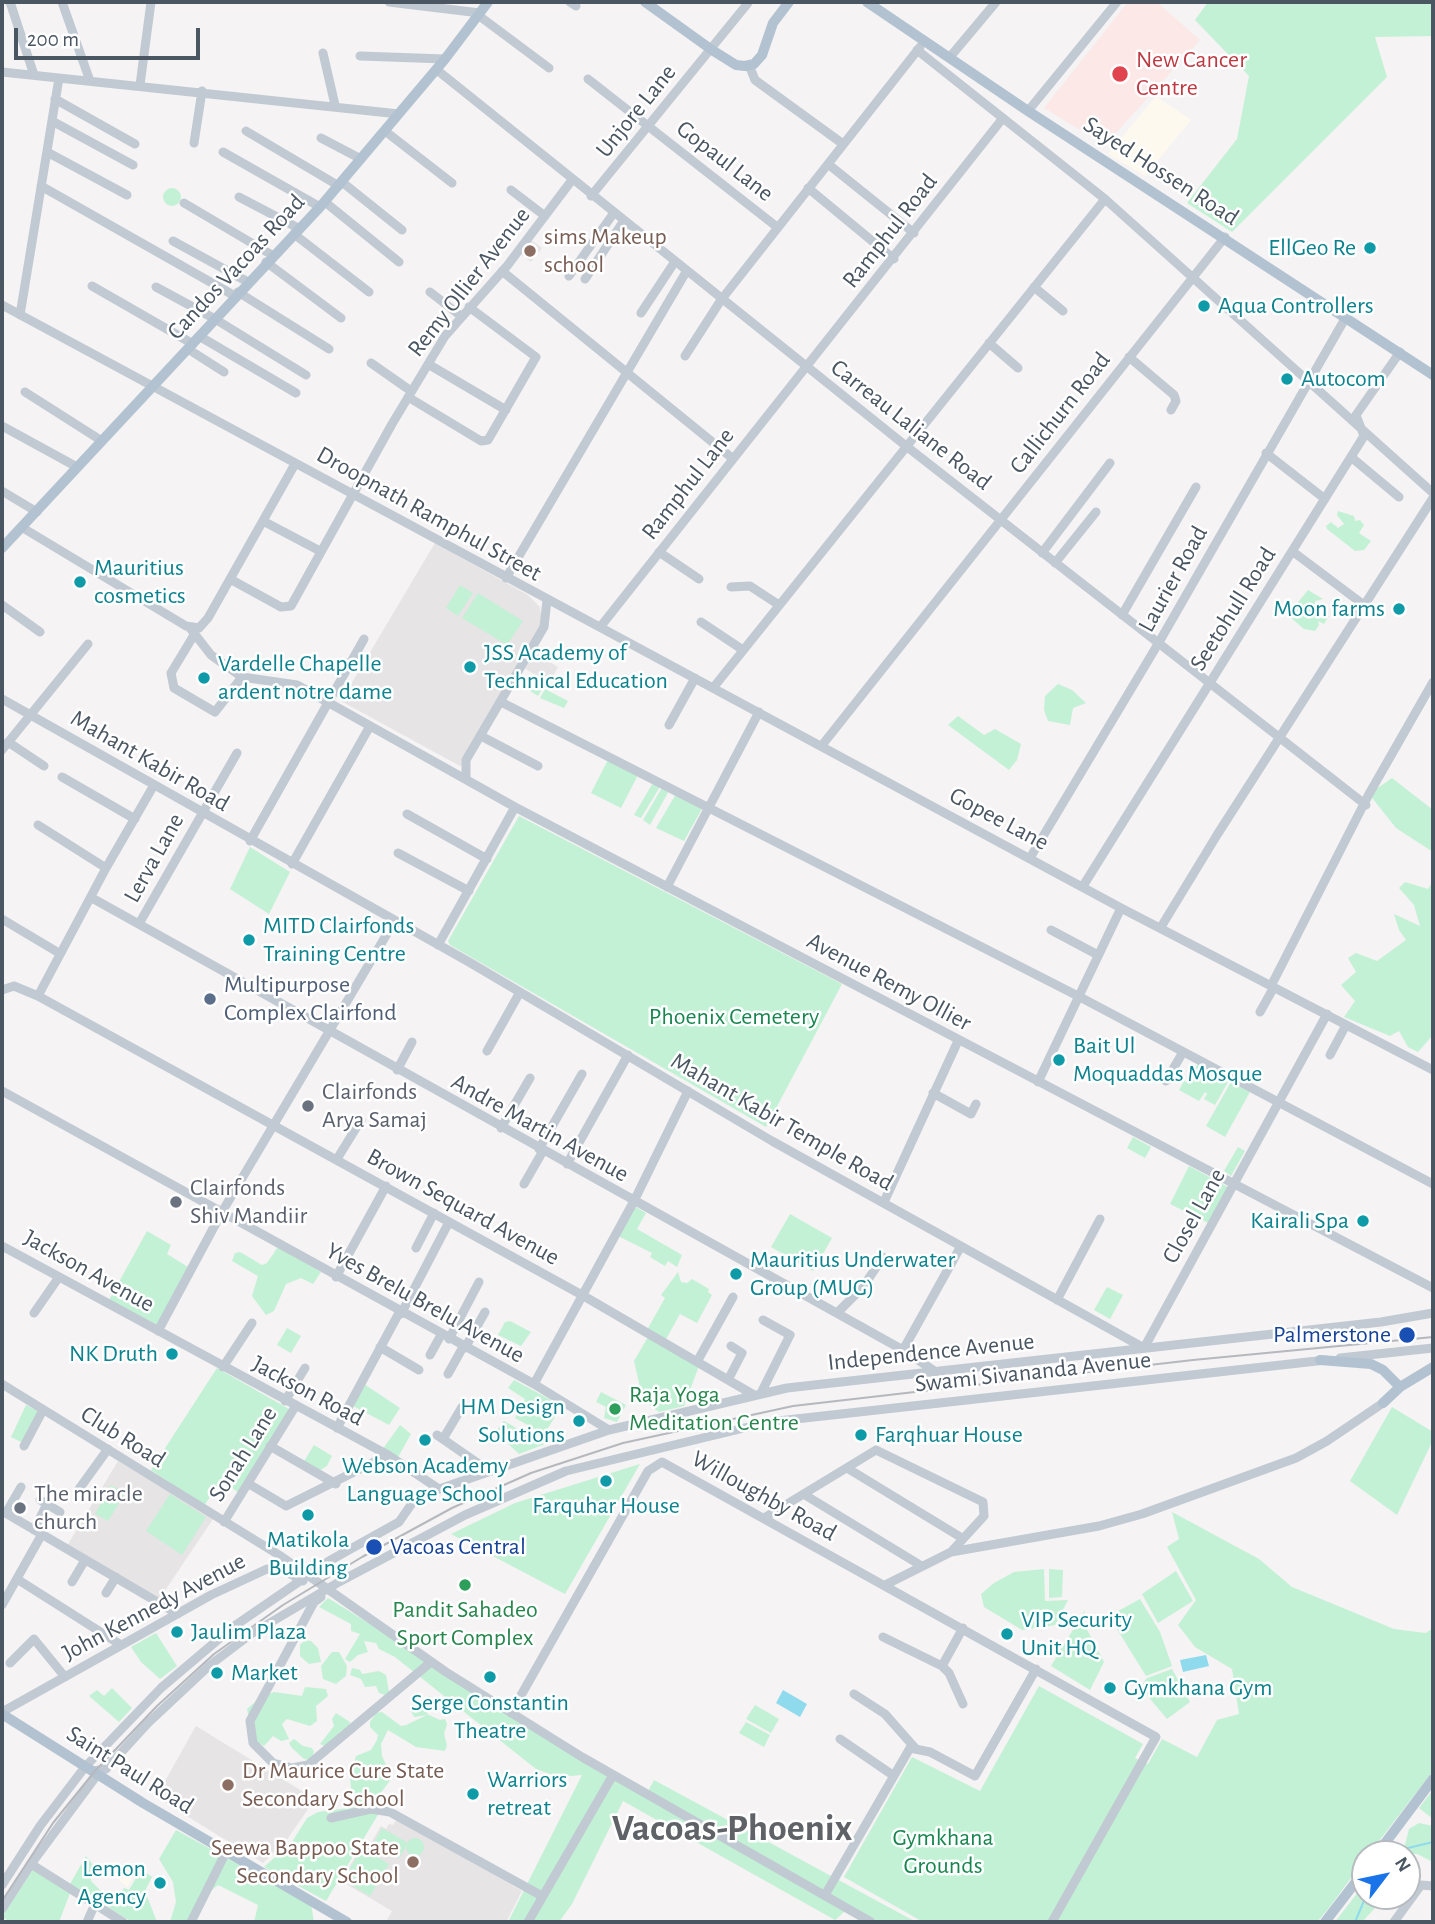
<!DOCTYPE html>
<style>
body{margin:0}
#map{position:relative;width:1435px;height:1924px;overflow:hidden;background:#f5f3f3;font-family:"Alegreya Sans",sans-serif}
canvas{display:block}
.frame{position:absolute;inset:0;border:4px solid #4a5661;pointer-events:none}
.north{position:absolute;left:1351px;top:1840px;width:70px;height:70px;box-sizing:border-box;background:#fff;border:2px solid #b7bbc0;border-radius:50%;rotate:58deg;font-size:19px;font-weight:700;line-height:28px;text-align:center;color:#4a5661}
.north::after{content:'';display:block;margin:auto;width:24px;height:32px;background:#1a73e8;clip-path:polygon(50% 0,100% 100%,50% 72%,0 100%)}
.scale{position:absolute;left:14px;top:28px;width:186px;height:32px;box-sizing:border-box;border:4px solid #4a5661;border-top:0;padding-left:9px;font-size:21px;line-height:24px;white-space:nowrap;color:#4a5661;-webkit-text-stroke:5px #fff;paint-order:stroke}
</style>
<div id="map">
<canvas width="1435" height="1924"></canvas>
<div class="frame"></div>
<div class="north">N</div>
<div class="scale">200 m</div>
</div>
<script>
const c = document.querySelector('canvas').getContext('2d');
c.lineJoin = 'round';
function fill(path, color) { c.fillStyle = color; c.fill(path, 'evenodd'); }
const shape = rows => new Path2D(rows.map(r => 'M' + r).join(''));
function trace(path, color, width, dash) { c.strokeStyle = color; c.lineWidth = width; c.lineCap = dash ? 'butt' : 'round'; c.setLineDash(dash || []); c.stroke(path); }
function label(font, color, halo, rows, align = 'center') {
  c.font = font + ' "Alegreya Sans",sans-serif'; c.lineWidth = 5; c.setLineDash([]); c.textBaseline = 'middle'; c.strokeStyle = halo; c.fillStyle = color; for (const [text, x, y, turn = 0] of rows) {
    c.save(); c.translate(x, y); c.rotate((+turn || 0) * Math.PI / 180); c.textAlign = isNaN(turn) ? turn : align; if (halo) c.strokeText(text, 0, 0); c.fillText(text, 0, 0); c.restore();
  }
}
fill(shape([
 [1156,96,1191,120,1145,176,1108,154],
 [114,1860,128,1874,135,1875,127,1887,109,1871]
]), '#fdf9ef');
fill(shape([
 [530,239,542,248,531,262,519,253],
 [435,543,528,595,540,607,541,614,542,623,465,764,460,766,341,701],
 [533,652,558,667,549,683,524,668],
 [118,1461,213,1519,160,1598,67,1546],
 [196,1726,315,1799,288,1838,263,1863,156,1797],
 [398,1817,522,1891,506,1922,386,1922,392,1911,341,1881,365,1840,371,1843,381,1826,386,1829,389,1824,393,1825]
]), '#e6e4e5');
fill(shape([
 [1128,2,1157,2,1200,40,1105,145,1044,108]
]), '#fce8e6');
fill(shape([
 [1208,2,1433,2,1433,36,1375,37,1387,77,1232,232,1187,203,1237,139,1249,76,1195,20],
 '163 197a9 9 0 1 1 18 0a9 9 0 1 1-18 0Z',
 [1338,511,1354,516,1355,521,1360,520,1364,525,1359,533,1371,541,1364,550,1355,551,1327,529,1326,526,1331,522,1338,528,1344,524,1337,515],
 [460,585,473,593,458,616,446,608],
 [1308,590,1323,599,1315,601,1315,611,1329,616,1324,624,1318,621,1319,625,1315,631,1304,629,1291,618,1297,615,1295,606],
 [478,593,523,621,507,645,462,618],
 [524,675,544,686,538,696,519,684],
 [1058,684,1072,690,1086,703,1073,708,1070,725,1048,721,1044,710,1045,696],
 [545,689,568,701,564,708,540,698],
 [958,716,984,735,995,729,1021,744,1017,760,1009,770,948,725],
 [609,758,639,773,621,808,591,793],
 [1392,778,1433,810,1433,852,1396,828,1369,794],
 [654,781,661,785,641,818,634,815],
 [663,786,670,789,650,825,643,820],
 [676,794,703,807,684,841,656,828],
 [519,816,842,984,766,1127,450,945,448,941],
 [250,847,290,872,269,914,230,889],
 [1433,881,1433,1035,1418,1052,1408,1047,1399,1031,1390,1036,1344,1017,1355,1001,1341,985,1356,972,1348,958,1356,953,1377,961,1406,940,1399,930,1394,914,1420,926,1414,905,1399,888,1405,882,1428,889],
 [1198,1063,1217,1074,1213,1083,1218,1074,1229,1080,1215,1105,1204,1099,1207,1094,1205,1092,1199,1101,1179,1090,1184,1081,1188,1082],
 [1231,1082,1250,1092,1225,1137,1206,1126],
 [1133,1137,1151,1147,1145,1158,1127,1148],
 [1238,1147,1245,1151,1231,1176,1224,1171],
 [1189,1166,1228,1187,1210,1224,1170,1204],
 [634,1206,646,1213,637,1229,682,1255,677,1267,668,1261,665,1266,650,1257,652,1253,618,1236],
 [790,1214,832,1238,813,1271,771,1247],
 [147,1231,171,1245,167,1254,188,1267,157,1325,109,1300],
 [278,1247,321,1272,313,1284,301,1278,286,1284,274,1311,266,1315,252,1296,258,1276,232,1261,235,1253,240,1252,262,1265,267,1263],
 [678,1272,681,1282,687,1283,692,1279,709,1289,708,1292,712,1295,697,1323,680,1314,665,1341,647,1330,665,1298,661,1295],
 [1107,1287,1123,1295,1110,1319,1094,1310],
 [510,1321,531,1332,521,1346,498,1335,505,1322],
 [287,1328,301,1336,291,1353,277,1345],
 [648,1337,699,1366,684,1406,659,1412,643,1400,634,1361],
 [217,1368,289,1409,239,1493,221,1480,204,1506,151,1470],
 [514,1380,562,1406,544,1434,515,1418,525,1399,508,1388],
 [364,1384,400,1408,389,1425,353,1406],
 [601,1392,626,1405,617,1422,604,1418,606,1407,596,1402],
 [26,1405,38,1411,23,1443,11,1437],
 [1392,1407,1433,1432,1433,1440,1397,1515,1350,1481],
 [504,1421,545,1444,519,1454,506,1442,507,1438,498,1429],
 [400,1425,411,1434,397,1459,382,1450],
 [314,1445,332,1456,327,1466,319,1471,303,1463],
 [640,1464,565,1594,451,1534,515,1503],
 [111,1485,125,1493,108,1521,95,1514],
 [170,1494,206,1517,182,1555,146,1531],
 [1172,1512,1259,1559,1292,1587,1394,1629,1426,1633,1433,1628,1433,1771,1369,1854,1365,1854,1365,1859,1328,1909,1317,1922,923,1922,844,1877,912,1757,980,1791,1039,1686,1143,1744,1135,1758,1148,1764,1162,1739,1197,1757,1217,1720,1239,1714,1232,1669,1195,1647,1178,1625,1196,1600,1167,1547,1179,1539],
 [1044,1569,1045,1601,1068,1600,1055,1625,1022,1630,984,1607,981,1594,994,1583,1014,1572],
 [1049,1569,1063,1570,1062,1597,1049,1598],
 [1176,1571,1193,1601,1158,1623,1142,1594],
 [328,1598,646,1795,654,1780,916,1922,879,1922,851,1906,835,1920,623,1801,572,1904,559,1922,508,1922,582,1775,558,1777,536,1769,395,1657,379,1649,376,1643,364,1641,368,1652,358,1655,350,1662,345,1659,360,1634,351,1631,351,1624,319,1607],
 [1140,1599,1160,1632,1172,1666,1146,1676,1109,1616],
 [1085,1610,1083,1622,1104,1662,1090,1690,1051,1666],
 [156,1633,177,1666,160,1679,141,1662,131,1647],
 [305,1640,311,1641,318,1648,321,1662,309,1664,300,1656,300,1645],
 [332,1652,339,1652,347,1666,346,1676,336,1684,323,1679,321,1666],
 [352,1668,360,1670,362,1674,379,1671,386,1675,389,1692,385,1695,379,1693,376,1686,365,1687,361,1679,350,1675],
 [1172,1669,1190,1702,1167,1719,1140,1687,1147,1678],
 [305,1687,326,1689,328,1696,316,1706,317,1721,310,1726,287,1719,282,1724,289,1739,281,1741,273,1736,264,1746,253,1739,247,1709,261,1697,274,1692,302,1696],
 [112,1688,132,1708,119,1722,89,1696,97,1690,104,1696],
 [430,1696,437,1710,429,1710,427,1714,440,1720,445,1719,447,1724,444,1734,447,1745,445,1751,416,1747,388,1730,381,1744,382,1756,392,1778,376,1799,360,1802,351,1788,350,1777,356,1756,371,1750,377,1740,378,1735,370,1727,370,1722,376,1713,382,1712,401,1726,406,1725,427,1715,414,1717,410,1709,413,1702],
 [755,1705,779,1719,771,1733,746,1719],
 [336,1713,350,1722,348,1730,342,1730,327,1747,320,1744,334,1726,332,1719],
 [746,1722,770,1735,764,1747,739,1733],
 [294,1739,303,1746,312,1748,314,1752,311,1760,304,1759,292,1748,289,1743],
 [1433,1790,1433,1819,1419,1808],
 [372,1805,382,1808,326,1901,264,1867,292,1842,307,1818,318,1812],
 [1419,1823,1433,1826,1433,1862,1417,1854,1382,1854,1393,1843,1405,1845,1409,1829],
 [382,1828,408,1843,399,1858,373,1844],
 [176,1830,311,1904,314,1922,254,1922,258,1905,218,1885,203,1897,193,1922,170,1922,176,1902,173,1882,159,1859],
 '406 1847a9 9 0 1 1 18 0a9 9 0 1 1-18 0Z',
 [362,1848,389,1864,370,1896,343,1880],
 [86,1856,93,1865,91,1881,103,1893,118,1895,124,1888,129,1890,141,1869,152,1877,145,1891,157,1922,132,1922,70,1884],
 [33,1869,70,1893,59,1922,10,1922,2,1917],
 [1365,1883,1365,1896,1381,1896,1376,1907,1362,1922,1335,1922]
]), '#c3f1d5');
fill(shape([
 [1206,1655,1209,1666,1183,1672,1180,1660],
 [783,1690,807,1704,800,1717,776,1703]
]), '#90daee');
trace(shape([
 [1398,1854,1408,1848,1433,1842],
 [1355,1922,1366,1896]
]), '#90daee', 2);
trace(shape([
 [10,2,34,75],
 [62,2,90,81],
 [389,2,480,13],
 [570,2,576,6],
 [478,15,549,68],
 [917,50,1105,199,1433,493],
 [323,53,335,105],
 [360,56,445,59],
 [950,57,996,2],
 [749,65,755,80,843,144],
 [437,70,906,446,1366,805],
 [2,72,399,114],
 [588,79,777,227],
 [140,85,151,2],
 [55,99,135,144],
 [1028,111,1117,2],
 [52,121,133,165],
 [246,131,339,186],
 [385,131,452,183],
 [321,138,361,159],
 [194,143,202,91],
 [47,152,127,195],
 [223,152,320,207],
 [828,164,914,233],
 [342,182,402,230],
 [41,186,235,296],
 [808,188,894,259],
 [511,190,545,216],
 [591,196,748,3],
 [239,197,300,229],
 [325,202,399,262],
 [184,203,272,255],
 [294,234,369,292],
 [173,241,248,282],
 [266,262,341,318],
 [502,271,732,458],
 [569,276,613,214],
 [585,279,623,222],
 [92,286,193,344],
 [156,287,215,319,306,375],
 [1034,287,1063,311],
 [238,292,329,349],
 [430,292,461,316],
 [2,305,1121,908,1433,1070],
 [641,313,674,263],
 [20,315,59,78],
 [199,336,296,393],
 [989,343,1018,368],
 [188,349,224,372],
 [685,356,721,300,920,47],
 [1129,357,1174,395,1176,401,1171,410],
 [371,363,411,391],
 [428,364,506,410],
 [25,392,102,441],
 [408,397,481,441,488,440,536,357,469,307],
 [2,426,77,467],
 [1266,453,1325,499],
 [1351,457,1399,497],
 [2,491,37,512],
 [263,521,320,551],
 [23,528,186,626,199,628,208,618,295,464],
 [1292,551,1364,605],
 [659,552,699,579],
 [1042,553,1110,463],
 [1055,563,1096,512],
 [506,578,686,272],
 [230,579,281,607,291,606,392,424,445,336,507,266,572,180],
 [731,587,750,586,779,605],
 [2,605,40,632],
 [1122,615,1196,487],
 [701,622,743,650],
 [601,626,1003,118],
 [190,628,211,655,242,677,297,685,515,807,1433,1288],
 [194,635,171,673,174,688,215,712,242,677],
 [713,688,1105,199],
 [2,699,469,962,772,1141,1144,1348,1327,1014],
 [501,702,1078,996,1433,1184],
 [669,725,695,678],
 [481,736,538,766],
 [8,742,44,766],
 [823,744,1225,237],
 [2,750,88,644],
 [62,777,135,819],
 [466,778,466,760,544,627,547,600],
 [407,814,487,859],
 [38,825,106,868],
 [250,841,364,639],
 [398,853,469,891],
 [1030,858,1158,644,1346,317],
 [292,864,370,726],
 [1083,886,1364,436,1356,415,1400,352],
 [667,887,759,712],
 [92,898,903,1350,933,1370],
 [2,919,59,953],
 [140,922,237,753],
 [1161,927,1217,835,1433,498],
 [1051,930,1098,955],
 [438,945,515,807],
 [1271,986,1369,794,1433,682],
 [2,990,14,986,38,996,582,1295,754,1395],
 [38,996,106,868,154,785],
 [1260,1012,1274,987],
 [487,1051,520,992],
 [1330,1055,1346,1025],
 [397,1070,412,1042],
 [1166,1081,1183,1052],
 [1038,1082,1121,908],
 [2,1091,534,1384,609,1430],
 [933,1093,971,1114,976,1104],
 [501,1128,530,1078],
 [539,1149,582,1074],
 [337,1159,361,1120],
 [567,1164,628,1055],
 [524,1184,543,1151],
 [884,1202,958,1041],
 [2,1246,388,1455,439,1489],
 [416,1248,434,1213],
 [336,1277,386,1186],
 [1057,1300,1100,1219],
 [34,1313,59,1277],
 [837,1313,863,1287,883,1257],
 [401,1314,449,1222],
 [158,1331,222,1212,394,922],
 [449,1339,479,1282],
 [380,1347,419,1370],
 [465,1348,485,1312],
 [903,1350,961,1246],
 [430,1355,441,1335],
 [1340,1358,1433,1348],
 [698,1360,733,1297],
 [223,1367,252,1323],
 [448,1374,463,1347],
 [729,1378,742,1353,731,1346],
 [2,1384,279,1555,446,1672,582,1757,871,1922],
 [534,1384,634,1201,688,1091],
 [761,1393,790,1335,763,1320],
 [285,1401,305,1368],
 [337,1428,399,1313],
 [437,1435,489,1471],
 [443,1439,462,1407],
 [24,1446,43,1410],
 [270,1446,336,1484],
 [847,1468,962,1538],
 [249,1484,286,1506,388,1455],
 [79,1489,108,1449],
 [805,1495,920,1565],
 [40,1500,60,1512],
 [2,1511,178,1614],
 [6,1513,21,1487],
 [764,1518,876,1450,983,1502,984,1516,951,1552],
 [224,1522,295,1407],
 [34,1530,47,1504],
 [17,1579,121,1645],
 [72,1582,85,1560],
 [885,1585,951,1552,1099,1526,1142,1514,1296,1458,1327,1441,1383,1403],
 [106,1593,116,1577],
 [321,1597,314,1602,250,1721,253,1743,273,1763,292,1768,308,1765,431,1662],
 [2,1605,42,1534],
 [883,1637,942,1666,949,1673,963,1704],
 [10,1663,34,1639,65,1677],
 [942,1666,963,1628],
 [854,1694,885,1714,915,1748],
 [2,1712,211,1595,267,1569,284,1570,303,1581],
 [511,1713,648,1471,662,1462,1156,1737,1052,1922],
 [840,1739,894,1776],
 [93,1771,106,1769,148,1723,210,1665,251,1634,339,1582,465,1515,566,1471,769,1422,1326,1360],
 [331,1818,371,1809,390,1812,542,1896],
 [31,1864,123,1922],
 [2,1885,40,1826,85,1767,161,1688,233,1627,329,1561,399,1522,415,1499,422,1495,609,1430,787,1388,1381,1322,1433,1313],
 [825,1895,910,1748,930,1752,975,1776,1036,1669],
 [2,1909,31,1864,97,1775],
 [87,1922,95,1904],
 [191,1922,226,1852],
 [528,1922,613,1775],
 [1394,1922,1421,1885,1433,1886]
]), '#c1cad2', 9);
trace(shape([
 [645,2,712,50,736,65,745,66,754,64,762,55,773,23,789,2],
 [867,2,1028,111,1433,375],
 [2,548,320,207,445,59,488,2],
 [1320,1360,1371,1364,1383,1370,1400,1387],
 [1383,1403,1400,1387,1433,1367],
 [2,1714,143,1803,347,1922],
 [1377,1854,1433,1779],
 [1325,1922,1365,1870]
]), '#b3c2d1', 10);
trace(shape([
 [2,1901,53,1823,95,1771,157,1706,214,1654,283,1605,362,1557,452,1508,531,1473,623,1443,793,1406,1193,1360,1433,1337]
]), '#b5b8bd', 2);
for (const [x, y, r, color] of [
 [1120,74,9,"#e0444e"],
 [1370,248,7,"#0f9aa8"],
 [530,251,7,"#8d6e63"],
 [1204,306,7,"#0f9aa8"],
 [1287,379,7,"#0f9aa8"],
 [80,582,7,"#0f9aa8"],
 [1399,609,7,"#0f9aa8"],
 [470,667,7,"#0f9aa8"],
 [204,678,7,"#0f9aa8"],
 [249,940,7,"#0f9aa8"],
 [210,999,7,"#5c6f8a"],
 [1059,1060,7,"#0f9aa8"],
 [308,1106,7,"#6b7280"],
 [176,1202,7,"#6b7280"],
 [1363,1221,7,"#0f9aa8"],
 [736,1274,7,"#0f9aa8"],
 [1407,1335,9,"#1a4fb4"],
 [172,1354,7,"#0f9aa8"],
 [615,1409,7,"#2e9e5b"],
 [579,1421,7,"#0f9aa8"],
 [861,1435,7,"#0f9aa8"],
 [425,1440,7,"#0f9aa8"],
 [606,1481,7,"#0f9aa8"],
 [20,1508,7,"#6b7280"],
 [308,1515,7,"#0f9aa8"],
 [374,1547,9,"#1a4fb4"],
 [465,1585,7,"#2e9e5b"],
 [177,1632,7,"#0f9aa8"],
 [1007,1634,7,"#0f9aa8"],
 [217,1673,7,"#0f9aa8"],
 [490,1677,7,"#0f9aa8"],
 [1110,1688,7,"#0f9aa8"],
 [228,1785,7,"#8d6e63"],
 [473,1794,7,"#0f9aa8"],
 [413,1862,7,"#8d6e63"],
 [160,1883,7,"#0f9aa8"]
]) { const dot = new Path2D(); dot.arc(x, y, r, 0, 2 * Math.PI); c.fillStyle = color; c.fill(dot); trace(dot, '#fff', 2.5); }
label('24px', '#be3a42', '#fff', [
 ["New Cancer",1136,60],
 ["Centre",1136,88]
], 'left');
label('24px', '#4a5661', '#fff', [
 ["Unjore Lane",636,111,-51],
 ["Gopaul Lane",725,161,38],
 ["Sayed Hossen Road",1161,171,33],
 ["Ramphul Road",890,231,-52],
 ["Candos Vacoas Road",236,267,-47],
 ["Remy Ollier Avenue",469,282,-52],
 ["Callichurn Road",1060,413,-52],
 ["Carreau Laliane Road",911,425,38],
 ["Ramphul Lane",688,484,-52],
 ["Droopnath Ramphul Street",429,514,29],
 ["Laurier Road",1173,579,-61],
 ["Seetohull Road",1233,609,-58],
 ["Mahant Kabir Road",150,761,30],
 ["Gopee Lane",999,819,28],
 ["Lerva Lane",154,858,-61],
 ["Avenue Remy Ollier",889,982,28],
 ["Mahant Kabir Temple Road",782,1122,30],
 ["Andre Martin Avenue",540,1128,29],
 ["Brown Sequard Avenue",463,1207,29],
 ["Closel Lane",1194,1216,-61],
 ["Jackson Avenue",89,1271,29],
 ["Yves Brelu Brelu Avenue",425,1303,29],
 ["Independence Avenue",931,1352,-6],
 ["Swami Sivananda Avenue",1033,1372,-6],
 ["Jackson Road",308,1391,28],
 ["Club Road",123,1437,32],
 ["Sonah Lane",243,1454,-58],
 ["Willoughby Road",764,1496,29],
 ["John Kennedy Avenue",154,1607,-28],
 ["Saint Paul Road",130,1770,32]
]);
label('24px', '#785e54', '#fff', [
 ["sims Makeup",544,237],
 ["school",544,265],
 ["Dr Maurice Cure State",242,1771],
 ["Secondary School",242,1799],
 ["Seewa Bappoo State",399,1848,"right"],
 ["Secondary School",399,1876,"right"]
], 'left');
label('24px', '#0d838f', '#fff', [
 ["EllGeo Re",1356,248,"right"],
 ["Aqua Controllers",1218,306],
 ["Autocom",1301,379],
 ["Mauritius",94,568],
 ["cosmetics",94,596],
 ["Moon farms",1385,609,"right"],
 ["JSS Academy of",484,653],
 ["Technical Education",484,681],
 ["Vardelle Chapelle",218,664],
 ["ardent notre dame",218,692],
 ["MITD Clairfonds",263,926],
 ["Training Centre",263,954],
 ["Bait Ul",1073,1046],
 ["Moquaddas Mosque",1073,1074],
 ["Kairali Spa",1349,1221,"right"],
 ["Mauritius Underwater",750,1260],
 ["Group (MUG)",750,1288],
 ["NK Druth",158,1354,"right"],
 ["HM Design",565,1407,"right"],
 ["Solutions",565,1435,"right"],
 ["Farqhuar House",875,1435],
 ["Webson Academy",425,1466,"center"],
 ["Language School",425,1494,"center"],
 ["Farquhar House",606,1506,"center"],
 ["Matikola",308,1540,"center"],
 ["Building",308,1568,"center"],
 ["VIP Security",1021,1620],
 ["Unit HQ",1021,1648],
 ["Jaulim Plaza",191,1632],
 ["Market",231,1673],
 ["Gymkhana Gym",1124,1688],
 ["Serge Constantin",490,1703,"center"],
 ["Theatre",490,1731,"center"],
 ["Warriors",487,1780],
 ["retreat",487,1808],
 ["Lemon",146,1869,"right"],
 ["Agency",146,1897,"right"]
], 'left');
label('24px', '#4e5e75', '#fff', [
 ["Multipurpose",224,985],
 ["Complex Clairfond",224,1013]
], 'left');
label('24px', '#17864f', '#fff', [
 ["Phoenix Cemetery",734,1017],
 ["Gymkhana",943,1838],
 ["Grounds",943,1866]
]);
label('24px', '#5b616d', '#fff', [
 ["Clairfonds",322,1092],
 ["Arya Samaj",322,1120],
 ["Clairfonds",190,1188],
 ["Shiv Mandiir",190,1216],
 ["The miracle",34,1494],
 ["church",34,1522]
], 'left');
label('24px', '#164399', '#fff', [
 ["Palmerstone",1391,1335],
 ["Vacoas Central",390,1547,"left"]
], 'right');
label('24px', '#27864d', '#fff', [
 ["Raja Yoga",629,1395],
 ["Meditation Centre",629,1423],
 ["Pandit Sahadeo",465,1610,"center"],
 ["Sport Complex",465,1638,"center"]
], 'left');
label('bold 38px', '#5f6368', '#fff', [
 ["Vacoas-Phoenix",732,1829]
]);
</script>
